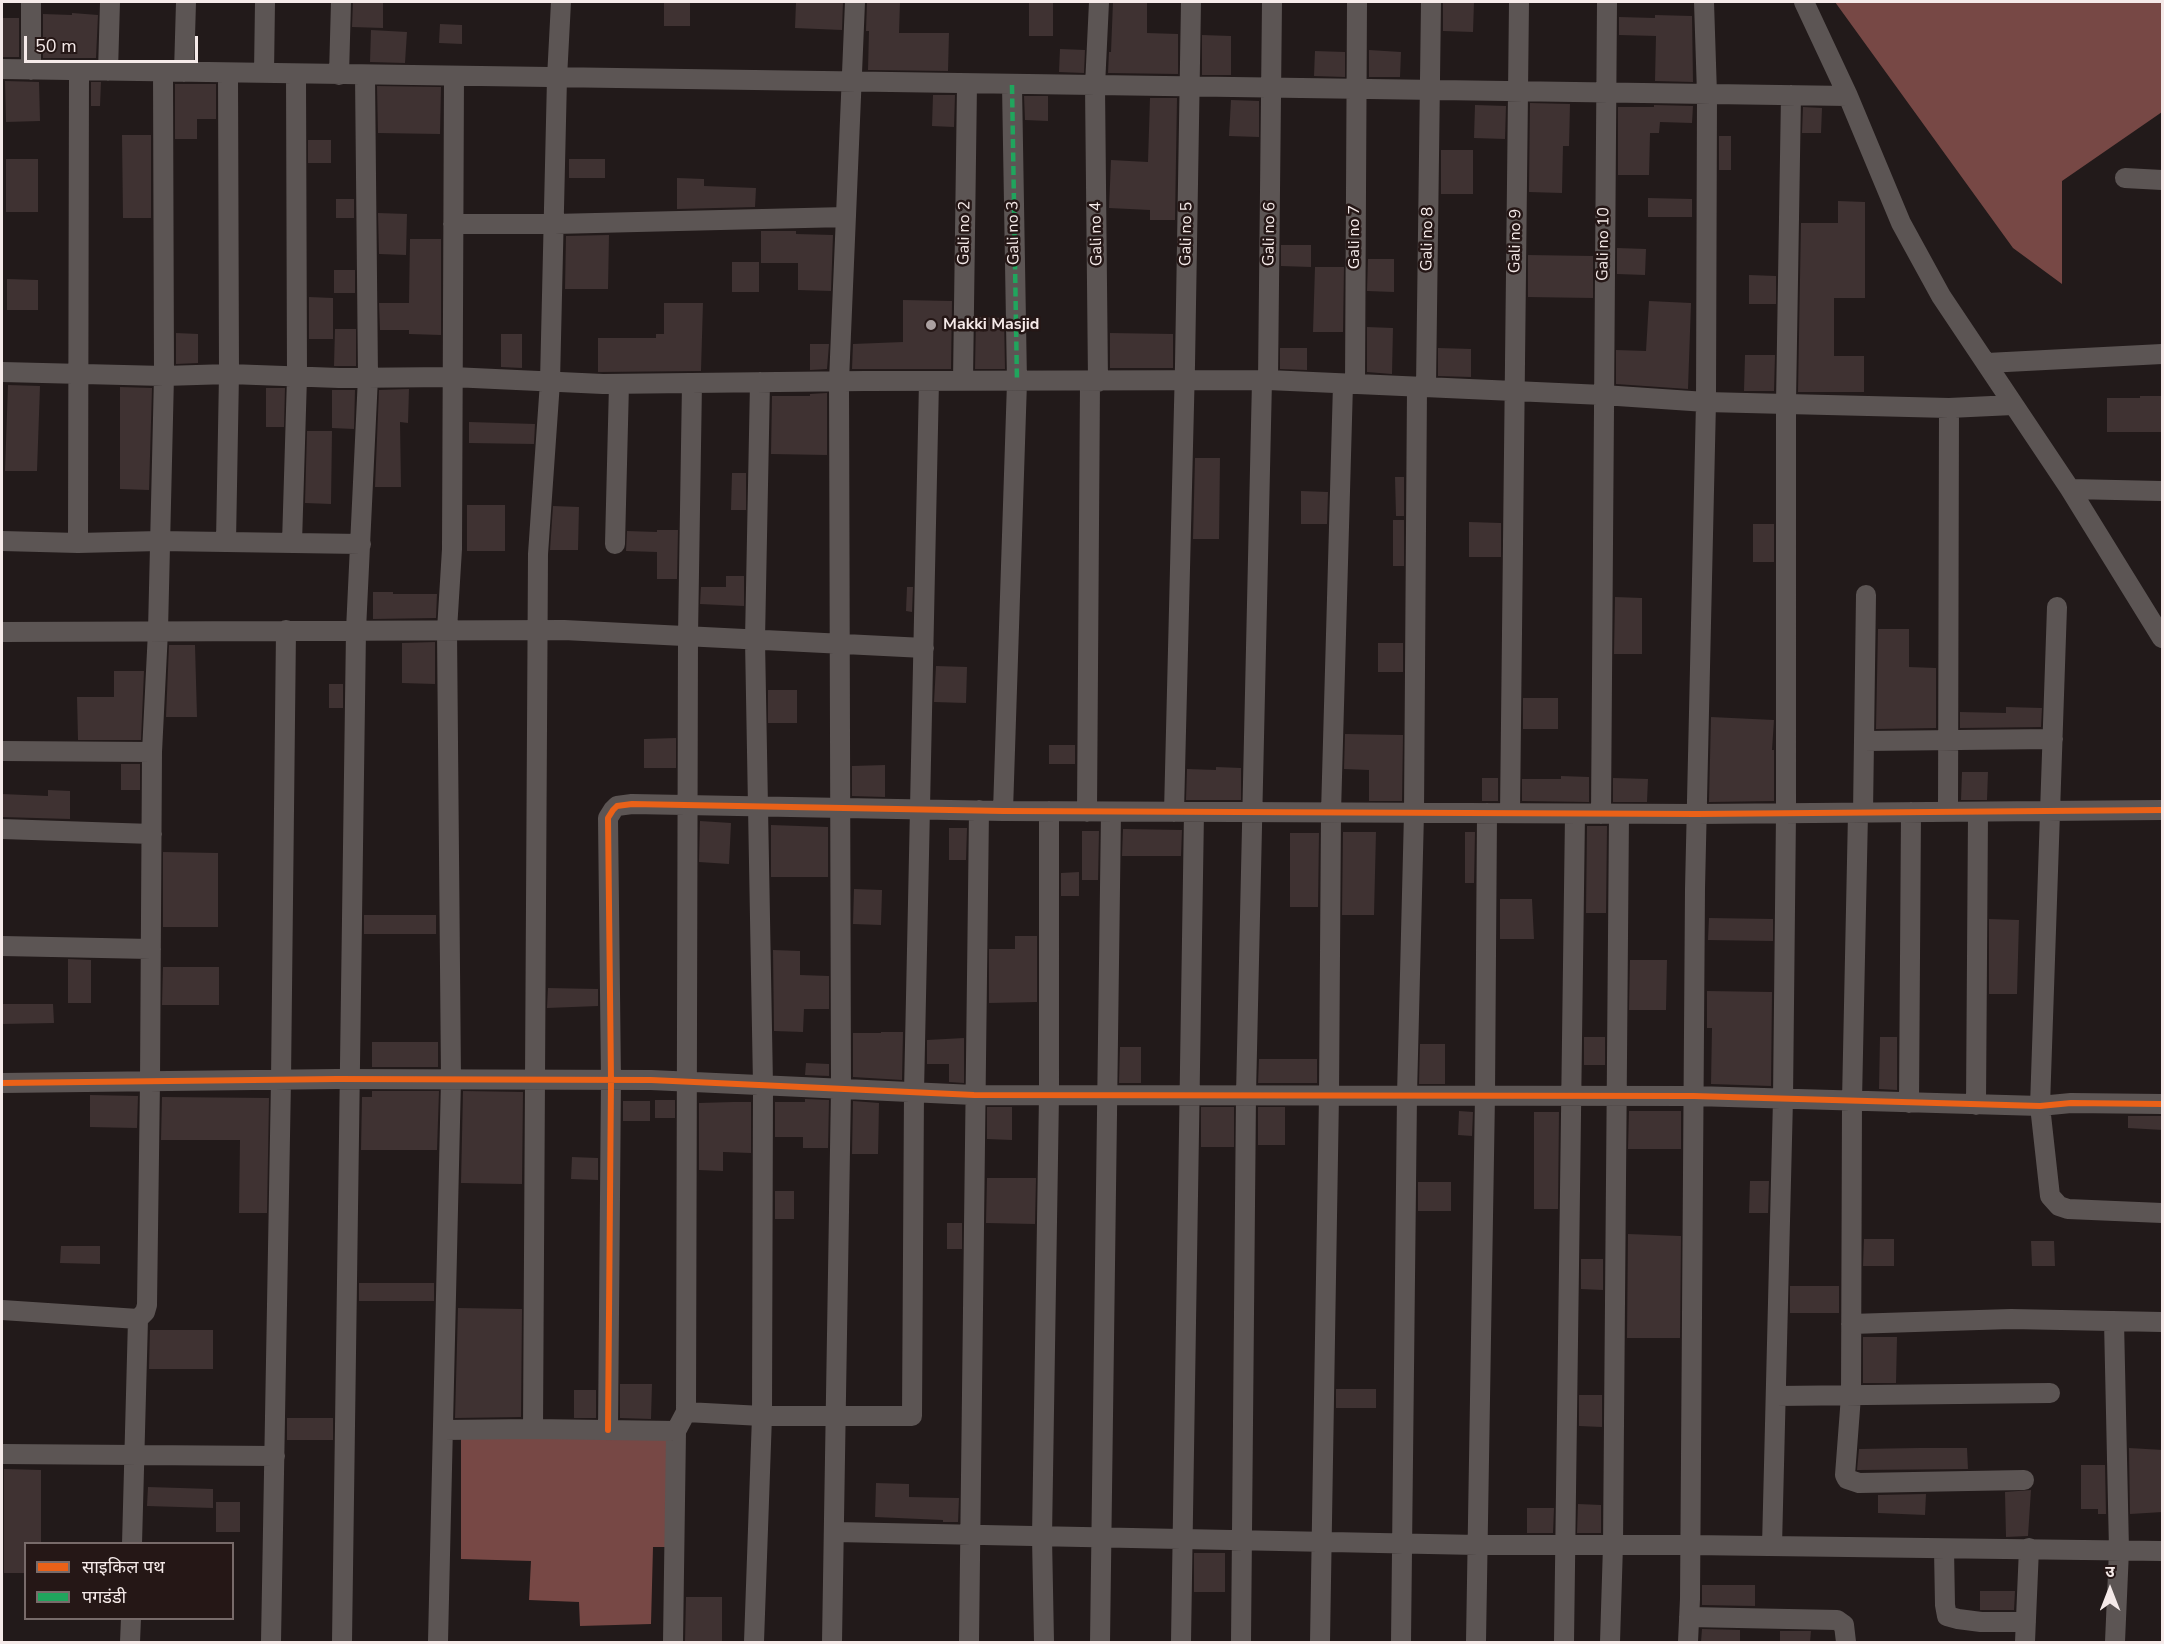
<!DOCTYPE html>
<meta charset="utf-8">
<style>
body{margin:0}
#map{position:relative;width:2164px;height:1644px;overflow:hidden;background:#221a1a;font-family:"Nunito Sans","Noto Sans Devanagari",sans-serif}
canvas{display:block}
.frame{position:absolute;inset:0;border:3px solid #f5eae9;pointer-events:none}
.legend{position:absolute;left:24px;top:1542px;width:210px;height:78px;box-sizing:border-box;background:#251716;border:2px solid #786b6a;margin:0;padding:8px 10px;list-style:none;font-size:18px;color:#f5eae9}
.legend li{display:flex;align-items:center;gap:12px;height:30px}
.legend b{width:30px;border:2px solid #786b6a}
.north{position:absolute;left:2080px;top:1560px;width:60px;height:60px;-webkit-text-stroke:4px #251716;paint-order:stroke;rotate:0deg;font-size:16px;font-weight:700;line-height:24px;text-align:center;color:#f5eae9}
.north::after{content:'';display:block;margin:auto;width:21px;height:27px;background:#f5eae9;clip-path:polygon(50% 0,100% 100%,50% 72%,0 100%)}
.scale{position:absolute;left:24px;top:36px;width:174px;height:27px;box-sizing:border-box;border:3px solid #f5eae9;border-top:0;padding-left:8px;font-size:18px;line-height:21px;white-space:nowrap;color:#f5eae9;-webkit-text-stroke:4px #251716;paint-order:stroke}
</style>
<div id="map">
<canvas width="2164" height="1644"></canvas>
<div class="frame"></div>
<ul class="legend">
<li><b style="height:8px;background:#ea6118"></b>साइकिल पथ</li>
<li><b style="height:8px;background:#20a55d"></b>पगडंडी</li>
</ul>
<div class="north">उ</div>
<div class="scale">50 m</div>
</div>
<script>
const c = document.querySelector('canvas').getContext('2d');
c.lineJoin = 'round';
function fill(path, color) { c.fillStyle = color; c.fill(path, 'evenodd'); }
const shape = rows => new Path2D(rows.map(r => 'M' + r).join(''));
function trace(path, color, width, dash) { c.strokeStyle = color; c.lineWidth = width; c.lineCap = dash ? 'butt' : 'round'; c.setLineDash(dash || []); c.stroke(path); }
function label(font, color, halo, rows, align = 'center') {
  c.font = font + ' "Nunito Sans",sans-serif'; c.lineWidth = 5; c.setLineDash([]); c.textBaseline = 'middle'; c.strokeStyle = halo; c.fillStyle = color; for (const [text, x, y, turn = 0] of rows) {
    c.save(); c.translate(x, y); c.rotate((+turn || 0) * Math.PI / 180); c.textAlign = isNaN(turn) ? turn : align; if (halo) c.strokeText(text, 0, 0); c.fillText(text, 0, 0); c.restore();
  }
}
fill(shape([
 [1835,2,2162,2,2162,112,2062,181,2062,284,2013,248],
 [461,1429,672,1431,670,1547,653,1547,651,1624,580,1626,579,1602,529,1600,531,1561,461,1559]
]), '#774845');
fill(shape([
 [353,2,383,2,383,28,352,27],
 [664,2,690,2,690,26,664,26],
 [796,2,843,2,842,30,795,28],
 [867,2,900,2,899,33,949,33,948,71,868,70,869,31,866,31],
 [1029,2,1053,3,1053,36,1029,36],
 [1113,2,1147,2,1147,33,1178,34,1178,74,1108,73,1109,52,1111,52],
 [1443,2,1474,2,1473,32,1443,31],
 [72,13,98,15,96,58,43,58,43,14,72,15],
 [1655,15,1692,16,1693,82,1655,81,1656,36,1619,35,1619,17,1655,18],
 [2,18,19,18,19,57,2,57],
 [440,24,462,25,462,44,439,43],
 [371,30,407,32,405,63,370,62],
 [1202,35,1231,36,1231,75,1202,75],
 [1060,49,1085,50,1084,73,1059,72],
 [1369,50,1401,52,1400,77,1369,77],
 [1315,51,1345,52,1345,77,1314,76],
 [5,81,39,82,40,121,6,122],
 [91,82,101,82,100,106,91,106],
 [175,84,216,84,216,119,197,119,197,139,175,139],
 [377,86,441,87,440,134,378,133],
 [933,95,955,95,954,127,932,126],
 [1024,96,1048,96,1048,121,1025,120],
 [1150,98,1177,98,1175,220,1150,220,1150,210,1109,208,1111,160,1148,162],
 [1231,100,1259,101,1259,137,1229,136],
 [1530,103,1570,104,1569,146,1563,146,1562,193,1529,192],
 [1475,105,1506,106,1505,139,1474,138],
 [1654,105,1693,106,1692,123,1660,122,1659,133,1650,133,1649,175,1618,175,1618,107,1654,107],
 [1803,107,1822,108,1821,133,1802,133],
 [122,135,151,135,151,218,123,218],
 [1719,136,1731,136,1731,170,1719,170],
 [308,140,331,140,331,163,308,163],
 [1441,150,1473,150,1473,194,1441,194],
 [6,159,38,159,38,212,6,212],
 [569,159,605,159,605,178,569,178],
 [677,178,704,179,704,186,756,188,755,207,677,209],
 [1648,198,1692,199,1692,217,1648,217],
 [336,199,354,199,354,218,336,218],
 [1838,201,1865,202,1865,298,1834,298,1834,356,1864,356,1864,392,1798,392,1801,223,1838,223],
 [378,213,407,214,406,255,379,254],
 [761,231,796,231,796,234,833,235,831,291,798,290,798,263,761,263],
 [609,235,608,289,565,289,566,236],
 [410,239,441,239,441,335,409,334,409,330,380,330,379,303,409,303],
 [1281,245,1311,245,1311,267,1281,266],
 [1617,248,1646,249,1645,275,1617,274],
 [1528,255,1593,256,1593,298,1528,297],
 [1368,259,1394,259,1394,292,1367,291],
 [732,262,759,262,759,292,732,292],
 [1315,267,1344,267,1343,332,1313,332],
 [334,270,355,270,355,293,334,293],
 [1749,275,1776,276,1776,304,1749,304],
 [7,279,38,280,38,310,7,310],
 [309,297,333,298,333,339,309,339],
 [903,300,952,301,951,369,852,369,853,344,903,342],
 [1649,301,1691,303,1688,389,1616,384,1616,350,1646,351],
 [664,303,703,303,701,371,598,372,598,338,656,338,656,334,664,334],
 [976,317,1004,318,1005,369,975,369],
 [1367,327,1393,328,1392,374,1367,372],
 [335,329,356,329,356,366,334,366],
 [176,333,198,334,198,363,176,364],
 [1110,333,1173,334,1173,368,1110,368],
 [501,334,522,334,522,368,501,367],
 [810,344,829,344,827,369,810,370],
 [1280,348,1307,348,1307,370,1280,369],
 [1438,348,1471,349,1471,377,1438,376],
 [1745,355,1775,355,1774,391,1744,391],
 [8,385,40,386,37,471,5,471],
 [120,387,152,388,149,490,120,489],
 [266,388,285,388,284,427,266,427],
 [409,389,408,423,400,422,401,487,375,487,379,390],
 [332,390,355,390,354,429,332,428],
 [827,393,827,455,771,454,772,396,810,396,810,394],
 [2140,396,2163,396,2163,432,2107,432,2107,398,2140,398],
 [469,422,535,424,534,444,469,443],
 [307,431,332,431,331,504,305,503],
 [1195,458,1220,458,1219,539,1193,539],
 [732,473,746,473,746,510,731,510],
 [1395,477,1404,477,1404,516,1396,516],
 [1301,491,1328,492,1327,524,1301,524],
 [467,505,505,505,505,551,467,551],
 [553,506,579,507,578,550,550,550],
 [1393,520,1404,520,1404,566,1393,566],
 [1469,522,1501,523,1501,557,1469,557],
 [1753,524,1774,524,1774,562,1753,562],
 [657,530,678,530,677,579,657,579,657,552,626,551,627,531,657,532],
 [726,576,744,576,744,606,700,604,701,587,726,587],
 [907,587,913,587,912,612,906,611],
 [373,592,393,592,393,594,437,594,436,618,373,619],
 [1615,597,1642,598,1642,654,1614,654],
 [1878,629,1909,629,1909,667,1936,668,1936,728,1876,729],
 [435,642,435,684,402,683,402,643],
 [1378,643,1403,643,1403,672,1378,672],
 [169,645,195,645,197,717,166,717],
 [936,666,967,667,966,703,934,702],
 [114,671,144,671,141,740,78,740,77,697,114,697],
 [329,684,343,684,343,708,329,708],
 [768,690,797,690,797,723,768,723],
 [1523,698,1558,698,1558,729,1523,729],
 [2006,707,2042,708,2041,727,1960,728,1960,712,2006,713],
 [1711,717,1774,720,1772,750,1774,750,1774,801,1709,802],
 [1345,734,1403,735,1402,801,1369,801,1369,770,1344,769],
 [676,738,676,768,644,768,644,739],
 [1049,745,1075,745,1075,764,1049,764],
 [121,764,140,764,140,790,121,790],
 [885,765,885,797,852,796,852,766],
 [1216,767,1241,768,1241,800,1186,800,1187,769,1216,770],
 [1962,772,1988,772,1987,800,1961,800],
 [1561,776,1589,777,1589,802,1522,801,1522,779,1561,779],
 [1482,778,1498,778,1498,801,1482,801],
 [1613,778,1648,779,1647,802,1613,802],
 [48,790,70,791,70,819,2,817,2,794,48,796],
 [700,821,731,823,729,864,699,862],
 [771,825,828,827,828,877,771,877],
 [1587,826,1607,826,1606,913,1586,913],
 [949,828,967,828,966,860,949,860],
 [1123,829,1182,830,1181,856,1122,856],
 [1082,831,1099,831,1098,880,1082,880],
 [1343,832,1376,832,1374,915,1342,915],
 [1465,832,1475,832,1474,883,1465,883],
 [1290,833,1319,833,1318,907,1290,907],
 [163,852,218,853,218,927,163,927],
 [1079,872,1079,896,1061,896,1061,873],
 [854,889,882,890,881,925,853,924],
 [1500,899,1532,899,1534,939,1500,939],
 [364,915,436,915,436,934,364,934],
 [1709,918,1773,919,1773,941,1708,940],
 [1989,919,2019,920,2017,994,1989,994],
 [1015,936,1037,936,1037,1002,989,1003,989,949,1015,949],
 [773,950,800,951,800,975,829,976,829,1009,804,1009,803,1032,774,1031],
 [68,959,91,960,91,1003,68,1003],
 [1630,960,1667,960,1666,1010,1629,1010],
 [163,967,219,967,219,1005,162,1005],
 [548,988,598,989,598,1006,547,1008],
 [1707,991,1772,992,1771,1086,1711,1084,1712,1028,1707,1028],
 [2,1004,53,1004,54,1023,2,1024],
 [881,1032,903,1032,902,1080,853,1077,853,1033,881,1033],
 [1584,1037,1605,1037,1605,1065,1584,1065],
 [1880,1037,1897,1037,1897,1090,1879,1089],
 [964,1038,964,1083,949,1082,949,1064,927,1064,927,1040],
 [372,1042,438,1042,438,1067,372,1067],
 [1420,1044,1445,1044,1445,1084,1419,1084],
 [1120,1047,1141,1047,1141,1083,1119,1083],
 [1259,1059,1317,1059,1317,1083,1258,1083],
 [806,1063,829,1064,829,1076,805,1075],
 [372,1091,439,1091,437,1150,361,1150,362,1097,372,1097],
 [463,1091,523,1092,522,1184,461,1183],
 [90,1095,138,1096,137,1128,90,1127],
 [162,1097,269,1098,267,1213,239,1213,240,1140,161,1140],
 [805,1099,829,1100,828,1148,803,1148,803,1137,775,1137,775,1102,805,1102],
 [655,1100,675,1100,675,1118,655,1118],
 [623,1101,650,1101,650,1121,623,1121],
 [853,1101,879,1103,878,1154,852,1154],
 [733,1102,751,1102,751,1153,723,1152,723,1171,699,1170,699,1103],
 [987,1107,1012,1107,1012,1140,987,1139],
 [1201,1107,1234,1107,1234,1147,1201,1147],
 [1258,1107,1285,1107,1285,1145,1258,1145],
 [1459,1111,1473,1112,1472,1136,1458,1135],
 [1629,1111,1681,1111,1681,1149,1628,1149],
 [1534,1112,1559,1112,1558,1209,1534,1209],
 [2128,1116,2163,1116,2163,1130,2128,1128],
 [572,1157,598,1158,598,1180,571,1179],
 [987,1178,1036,1178,1035,1224,986,1223],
 [1750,1181,1769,1181,1768,1213,1749,1213],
 [1418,1182,1451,1182,1451,1211,1418,1211],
 [775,1191,794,1191,794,1219,775,1219],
 [947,1223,962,1223,962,1249,947,1249],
 [1628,1234,1681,1236,1680,1338,1627,1338],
 [1864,1239,1894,1239,1894,1266,1863,1266],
 [2031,1241,2054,1241,2055,1266,2032,1266],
 [61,1246,100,1246,100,1264,60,1263],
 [1581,1259,1603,1259,1603,1290,1581,1289],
 [359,1283,434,1283,434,1301,359,1301],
 [1790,1286,1839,1286,1839,1313,1790,1313],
 [458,1308,522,1309,521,1417,455,1418],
 [150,1330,213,1330,213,1369,149,1369],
 [1863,1337,1897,1337,1896,1383,1863,1383],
 [620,1384,652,1384,651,1419,620,1418],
 [1336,1389,1376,1389,1376,1408,1336,1408],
 [574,1390,596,1390,596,1418,574,1418],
 [1579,1395,1602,1395,1602,1427,1579,1426],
 [287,1418,333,1418,333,1440,287,1440],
 [1919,1448,1967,1448,1968,1469,1857,1470,1859,1449],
 [2129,1448,2163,1450,2163,1512,2130,1514],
 [2081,1465,2105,1465,2106,1514,2098,1514,2098,1509,2081,1509],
 [4,1469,41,1470,41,1544,26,1544,26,1573,4,1573],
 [876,1483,909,1484,909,1497,959,1498,958,1522,943,1522,943,1520,875,1517],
 [148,1487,213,1489,213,1508,147,1506],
 [2031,1490,2028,1536,2006,1537,2005,1492],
 [1926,1494,1925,1515,1878,1513,1878,1495],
 [216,1502,240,1502,240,1532,216,1532],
 [1578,1504,1601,1505,1601,1533,1577,1533],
 [1527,1508,1554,1508,1553,1533,1527,1533],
 [1194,1553,1225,1553,1225,1592,1194,1592],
 [1702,1585,1755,1585,1755,1606,1702,1605],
 [1980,1591,2015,1591,2014,1610,1980,1610],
 [686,1597,722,1597,722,1642,685,1642],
 [1702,1629,1740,1630,1740,1642,1701,1642],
 [1780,1631,1811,1631,1810,1642,1780,1642]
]), '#3f3232');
trace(shape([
 [31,2,31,70],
 [1804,2,1848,96,1901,223,1941,296,2070,489,2162,638],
 [2,69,1848,96],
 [108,71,110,2],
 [184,72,186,2],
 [264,73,265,2],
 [339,75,341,2],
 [2125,178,2162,180],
 [453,224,554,224,846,217],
 [1987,363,2162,354],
 [2,372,164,376,229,374,339,378,452,377,603,384,865,381,1268,380,1603,395,1706,402,1949,408,2013,405],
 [1268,380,1272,2],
 [963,381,967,84],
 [1098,382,1095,86,1099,2],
 [1355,384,1357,2],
 [1426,387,1431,2],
 [2070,489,2162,491],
 [2,541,78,543,159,541,361,544],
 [226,542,229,374,228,73],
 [78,543,79,71],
 [292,543,297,377,296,74],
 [615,544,619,384],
 [2057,607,2040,1106,2050,1196,2059,1206,2068,1209,2162,1213],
 [2,632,564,630,924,648],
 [1864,741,2053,739],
 [2,751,152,752,158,631,164,376,163,72],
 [1003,811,1017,382,1012,85],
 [1087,812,1090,382],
 [1174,812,1185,365,1191,2],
 [1948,812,1949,408],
 [1510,813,1519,2],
 [1858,813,1852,1101,1851,1396,1845,1475,1847,1479,1859,1483,2024,1480],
 [1863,813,1866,595],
 [1601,814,1607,2],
 [2,829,152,834],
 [2,946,151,949],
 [2,1083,337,1079,651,1080,974,1095,1694,1096,2040,1106,2071,1103,2162,1104],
 [1909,1103,1911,812],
 [1976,1105,1978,812],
 [2,1310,138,1319,145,1312,147,1305,150,1081,152,752],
 [2114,1321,2119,1550,2115,1642],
 [1851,1324,2011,1319,2162,1322],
 [1776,1396,2050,1393],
 [686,1412,688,636,692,383],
 [533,1429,538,554,550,382,557,78,561,2],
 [444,1430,533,1429,676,1431,686,1412,762,1416,912,1416,914,1092,929,381],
 [608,1430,611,1080,608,818,613,810,617,806,632,804,1003,811,1697,814,2162,810],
 [2,1454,275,1456],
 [835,1532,1478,1545,1690,1545,2162,1551],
 [132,1544,138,1319],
 [1772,1546,1783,1099,1786,813,1786,403,1791,95],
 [1944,1549,1945,1605,1947,1616,1958,1619,1981,1622,2026,1622],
 [1689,1617,1837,1620,1844,1625,1846,1642],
 [130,1642,131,1618],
 [271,1642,281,1080,286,630],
 [342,1642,356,630,368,377,365,75],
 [438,1642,451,1079,447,630,452,549,454,76],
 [673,1642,676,1431],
 [754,1642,762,1416,763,1085,755,640,760,382],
 [832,1642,841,1088,839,381,855,2],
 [969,1642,979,810],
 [1044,1642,1042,1537,1049,1095,1049,811],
 [1100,1642,1111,812],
 [1181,1642,1194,812],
 [1241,1642,1246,1095,1262,380],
 [1320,1642,1329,1095,1331,813,1343,384],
 [1401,1642,1407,1095,1414,813,1417,387],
 [1476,1642,1485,1095,1487,813],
 [1564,1642,1575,814],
 [1610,1642,1613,1545,1619,814],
 [1688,1642,1690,1599,1695,889,1706,402,1707,94,1704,2],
 [2025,1642,2029,1548]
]), '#5c5554', 20);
trace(shape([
 [1012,85,1017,382]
]), '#20a55d', 4.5, [9, 4.5]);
trace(shape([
 [2,1083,337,1079,651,1080,974,1095,1694,1096,2040,1106,2071,1103,2162,1104],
 [608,1430,611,1080,608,818,613,810,617,806,632,804,1003,811,1697,814,2162,810]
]), '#ea6118', 6);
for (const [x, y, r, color] of [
 [931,325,6,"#aba1a1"]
]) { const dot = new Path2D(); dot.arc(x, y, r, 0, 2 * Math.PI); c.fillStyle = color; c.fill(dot); trace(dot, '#251716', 2); }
label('16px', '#f5eae9', '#251716', [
 ["Gali no 2",965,233,-89],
 ["Gali no 3",1014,233,-91],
 ["Gali no 4",1097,234,-91],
 ["Gali no 5",1187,234,-89],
 ["Gali no 6",1270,234,-89],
 ["Gali no 7",1355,237,-90],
 ["Gali no 8",1428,239,-89],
 ["Gali no 9",1516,241,-89],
 ["Gali no 10",1604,244,-89]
]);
label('bold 16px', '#f5eae9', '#251716', [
 ["Makki Masjid",943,325]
], 'left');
</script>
